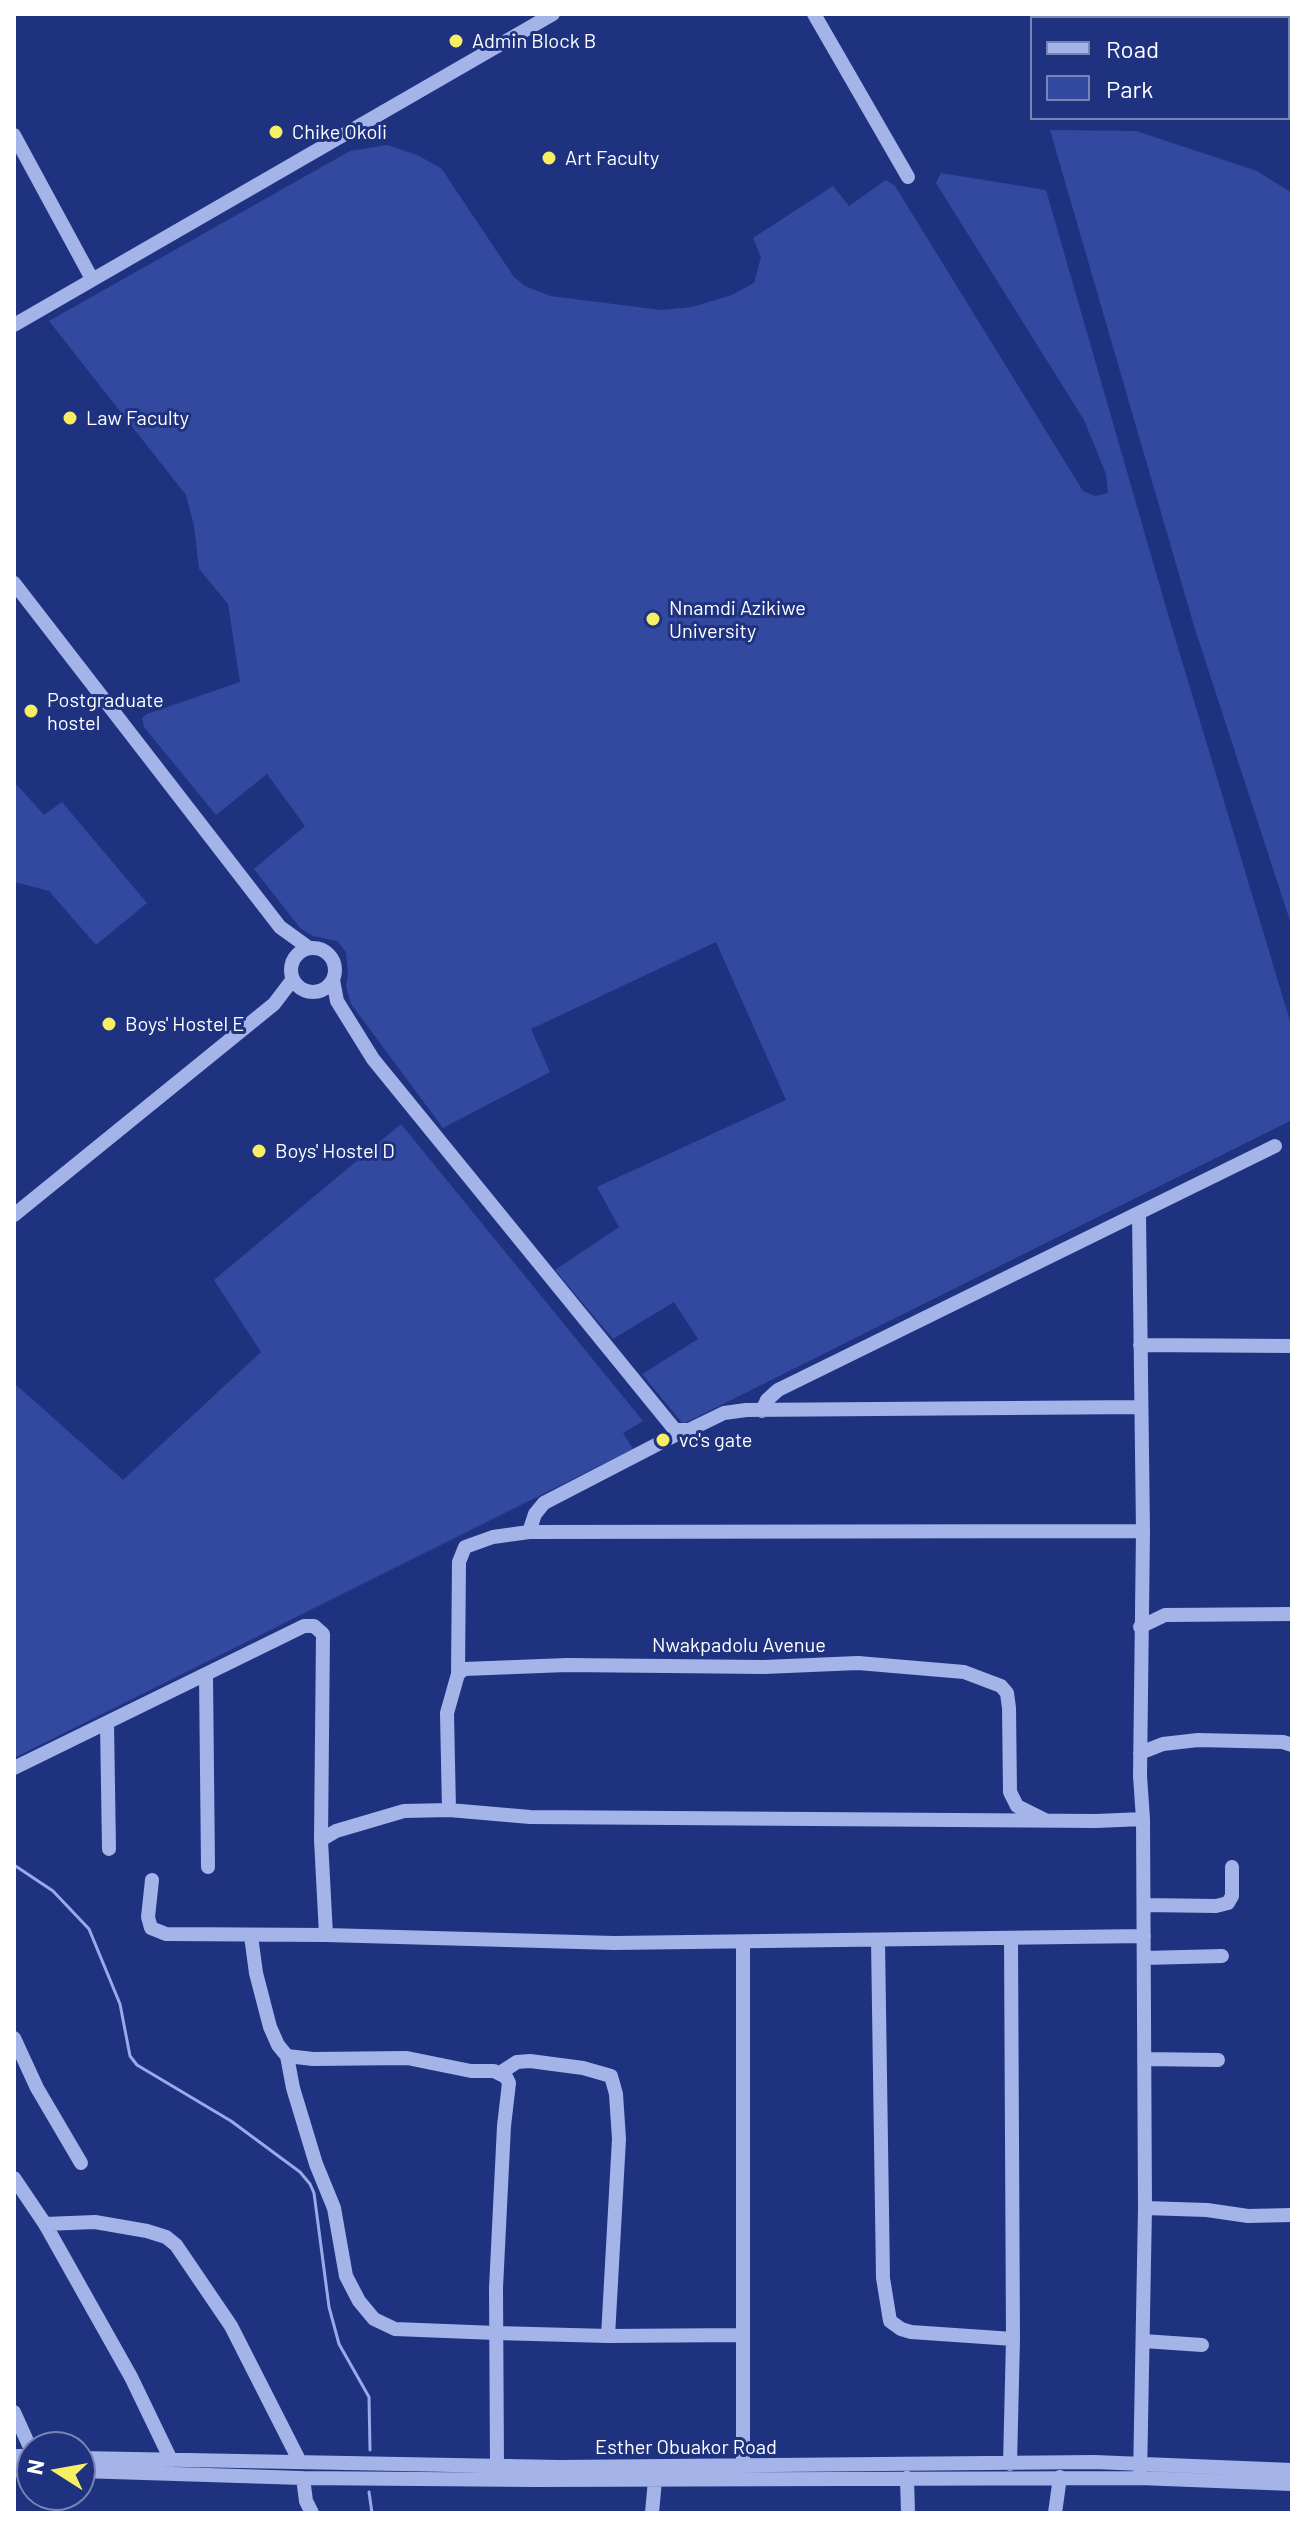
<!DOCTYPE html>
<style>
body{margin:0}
#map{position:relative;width:1306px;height:2527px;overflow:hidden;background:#1f3280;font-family:Barlow,sans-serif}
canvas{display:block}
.frame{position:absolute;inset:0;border:16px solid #fff;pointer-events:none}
.legend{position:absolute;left:1030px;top:16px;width:260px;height:104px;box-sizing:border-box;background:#1f3280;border:2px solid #7984b3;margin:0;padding:10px 14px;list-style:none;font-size:24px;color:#fff}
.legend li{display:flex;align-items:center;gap:16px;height:40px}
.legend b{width:40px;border:2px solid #7984b3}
.north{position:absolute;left:16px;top:2431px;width:80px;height:80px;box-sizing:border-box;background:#1f3280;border:2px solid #7984b3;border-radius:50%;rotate:281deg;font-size:22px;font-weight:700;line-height:32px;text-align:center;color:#fff}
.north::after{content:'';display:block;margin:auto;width:28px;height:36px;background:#f6ef64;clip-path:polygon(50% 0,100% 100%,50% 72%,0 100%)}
</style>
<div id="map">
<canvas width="1306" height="2527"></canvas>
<div class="frame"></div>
<ul class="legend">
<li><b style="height:10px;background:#a4b3e8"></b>Road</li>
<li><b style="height:22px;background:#33499f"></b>Park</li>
</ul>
<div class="north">N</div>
</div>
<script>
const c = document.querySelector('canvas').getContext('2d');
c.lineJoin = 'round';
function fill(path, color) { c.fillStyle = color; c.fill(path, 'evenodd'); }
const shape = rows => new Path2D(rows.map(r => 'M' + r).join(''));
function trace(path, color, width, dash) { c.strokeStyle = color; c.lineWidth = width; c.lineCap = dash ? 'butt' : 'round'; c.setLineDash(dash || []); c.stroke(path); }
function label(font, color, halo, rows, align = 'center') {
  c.font = font + ' Barlow,sans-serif'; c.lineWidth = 6; c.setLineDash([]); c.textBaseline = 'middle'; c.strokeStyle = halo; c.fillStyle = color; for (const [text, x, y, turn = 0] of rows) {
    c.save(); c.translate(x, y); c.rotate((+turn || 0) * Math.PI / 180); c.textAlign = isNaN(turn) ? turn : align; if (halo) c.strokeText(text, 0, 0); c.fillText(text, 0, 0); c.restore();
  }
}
fill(shape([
 [1050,130,1136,131,1257,171,1292,193,1292,927,1194,626],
 [387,145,417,155,441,168,514,277,525,286,550,296,661,310,692,307,732,295,754,283,761,257,753,238,833,186,849,206,886,180,895,186,1083,491,1095,496,1108,493,1106,474,1084,420,936,183,941,173,1046,190,1167,611,1292,1028,1292,1120,683,1424,642,1374,698,1339,674,1302,613,1339,555,1270,619,1227,597,1187,786,1100,716,942,531,1029,550,1072,443,1128,351,1004,346,986,348,973,346,952,337,941,313,936,300,928,254,869,305,826,267,774,216,815,144,727,142,718,147,714,240,682,228,604,199,569,194,526,186,495,49,321,350,151],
 [16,784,44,815,62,802,147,903,96,945,49,891,14,882],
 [401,1124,643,1421,623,1433,633,1449,14,1758,14,1383,123,1480,261,1352,214,1280]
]), '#33499f');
trace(shape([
 [14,1865,53,1891,89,1929,120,2004,130,2056,137,2065,231,2121,300,2172,310,2184,314,2193,329,2307,339,2344,369,2397,370,2450],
 [369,2492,372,2513]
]), '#98aaea', 3);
trace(shape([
 [814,14,908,177],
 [14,135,92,279],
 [14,325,553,14],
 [14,583,280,927,309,948],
 '291 970a22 22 0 1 1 44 0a22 22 0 1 1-44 0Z',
 [333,980,337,1001,373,1059,675,1430,689,1430,724,1413,746,1410,1141,1407],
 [14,1215,274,1004,293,979],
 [1139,1215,1143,1531,1140,1776,1143,1819,1145,2208,1140,2478],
 [1140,1345,1292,1346],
 [762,1411,767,1400,778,1390,1275,1146],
 [529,1532,535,1514,544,1503,683,1431],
 [1140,1627,1165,1615,1292,1614],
 [458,1674,459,1562,465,1547,493,1537,529,1532,1143,1531],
 [206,1676,208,1867],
 [107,1723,109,1849],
 [1140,1753,1163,1744,1198,1740,1283,1742,1292,1745],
 [14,1768,304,1626,314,1626,323,1634,321,1840,326,1935],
 [449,1810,447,1713,458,1674,464,1669,567,1665,764,1667,858,1663,964,1672,1001,1686,1007,1693,1009,1708,1010,1792,1017,1806,1045,1820],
 [321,1840,336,1831,404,1811,449,1810,530,1817,1096,1821,1143,1819],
 [152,1880,148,1917,151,1928,166,1934,326,1935,614,1943,1144,1936],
 [1144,1905,1216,1906,1228,1903,1232,1896,1232,1867],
 [251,1936,256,1973,270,2027,278,2045,287,2056,313,2059,407,2058,471,2071,494,2071,506,2077,509,2083,504,2126,496,2288,497,2466],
 [878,1940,883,2278,890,2321,901,2329,911,2332,1013,2339],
 [1144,1958,1222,1956],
 [14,2038,37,2088,81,2163],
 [287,2056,293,2088,316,2164,334,2208,346,2276,359,2301,374,2319,395,2329,496,2333,608,2336,742,2335],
 [1144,2059,1218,2060],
 [500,2073,517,2062,530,2061,583,2068,611,2076,616,2094,619,2139,608,2336],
 [14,2178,45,2224,131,2377,171,2460],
 [1145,2208,1207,2210,1248,2216,1292,2215],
 [45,2224,95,2222,147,2231,166,2237,176,2245,231,2326,300,2462],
 [1143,2341,1202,2345],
 [14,2412,32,2452],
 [14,2456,32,2456],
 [80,2458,560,2467,1094,2462,1292,2470],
 [1010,2464,1013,2339,1011,1938],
 [743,2466,743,1942],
 [14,2470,32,2470],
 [80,2471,303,2478,535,2480,1140,2478,1292,2484],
 [303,2478,306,2501,312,2513],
 [907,2478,908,2513],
 [652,2513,655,2480],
 [1055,2513,1060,2477]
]), '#a4b3e8', 14);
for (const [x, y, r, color] of [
 [456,41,8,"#f6ef64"],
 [276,132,8,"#f6ef64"],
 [549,158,8,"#f6ef64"],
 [70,418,8,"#f6ef64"],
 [653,619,8,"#f6ef64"],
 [31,711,8,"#f6ef64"],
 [109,1024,8,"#f6ef64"],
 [259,1151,8,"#f6ef64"],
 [663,1440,8,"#f6ef64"]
]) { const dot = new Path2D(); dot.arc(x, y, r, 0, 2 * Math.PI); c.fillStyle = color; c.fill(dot); trace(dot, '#1f3280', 3); }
label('20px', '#fff', '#1f3280', [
 ["Admin Block B",472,41],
 ["Chike Okoli",292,132],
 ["Art Faculty",565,158],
 ["Law Faculty",86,418],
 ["Nnamdi Azikiwe",669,608],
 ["University",669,631],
 ["Postgraduate",47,700],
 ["hostel",47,723],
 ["Boys' Hostel E",125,1024],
 ["Boys' Hostel D",275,1151],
 ["vc's gate",679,1440]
], 'left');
label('20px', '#fff', '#1f3280', [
 ["Nwakpadolu Avenue",739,1645],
 ["Esther Obuakor Road",686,2447]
]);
</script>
